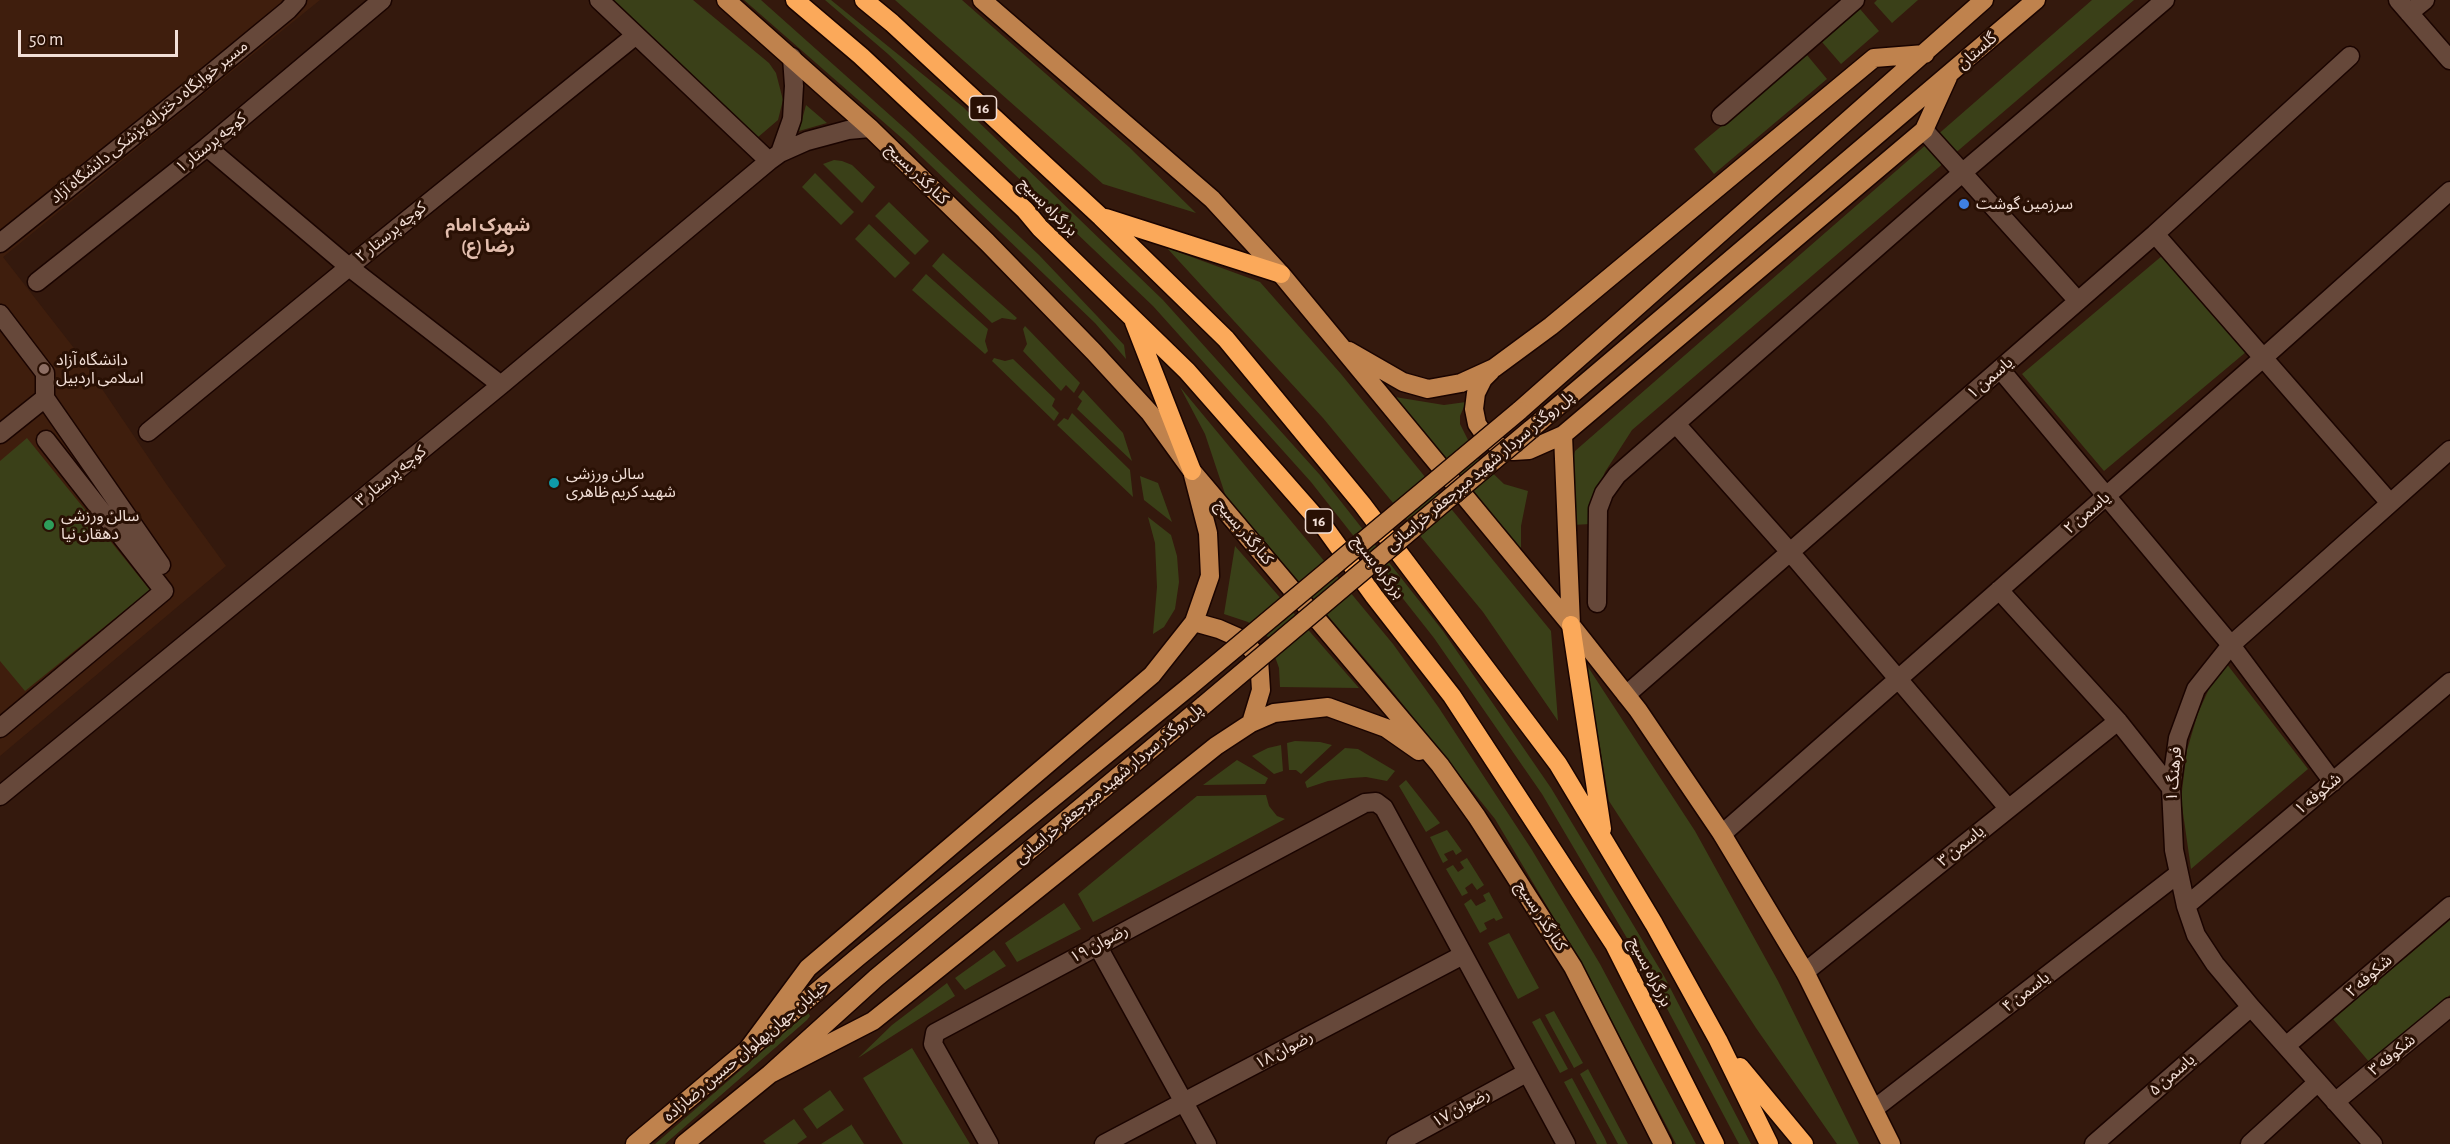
<!DOCTYPE html>
<meta charset="utf-8">
<style>
body{margin:0}
#map{position:relative;width:2450px;height:1144px;overflow:hidden;background:#34190d;font-family:"Alegreya Sans",sans-serif}
canvas{display:block}
.scale{position:absolute;left:18px;top:30px;width:160px;height:27px;box-sizing:border-box;border:3px solid #f2dfd7;border-top:0;padding-left:8px;font-size:18px;line-height:21px;white-space:nowrap;color:#f2dfd7;-webkit-text-stroke:4px #291004;paint-order:stroke}
</style>
<div id="map">
<canvas width="2450" height="1144"></canvas>
<div class="scale">50 m</div>
</div>
<script>
const c = document.querySelector('canvas').getContext('2d');
c.lineJoin = 'round';
function fill(path, color) { c.fillStyle = color; c.fill(path, 'evenodd'); }
const shape = rows => new Path2D(rows.map(r => 'M' + r).join(''));
function trace(path, color, width, dash) { c.strokeStyle = color; c.lineWidth = width; c.lineCap = dash ? 'butt' : 'round'; c.setLineDash(dash || []); c.stroke(path); }
function label(font, color, halo, rows, align = 'center') {
  c.font = font + ' "Alegreya Sans","Noto Sans Arabic",sans-serif'; c.lineWidth = 6; c.setLineDash([]); c.textBaseline = 'middle'; c.strokeStyle = halo; c.fillStyle = color; for (const [text, x, y, turn = 0] of rows) {
    c.save(); c.translate(x, y); c.rotate((+turn || 0) * Math.PI / 180); c.textAlign = isNaN(turn) ? turn : align; if (halo) c.strokeText(text, 0, 0); c.fillText(text, 0, 0); c.restore();
  }
}
fill(shape([
 [0,0,320,0,3,257,77,352,167,485,226,566,0,756]
]), '#3f1e0d');
fill(shape([
 [610,0,693,0,769,63,776,73,783,100,778,120,757,138],
 [744,0,761,0,910,133,1039,255,1097,316,1124,345,1126,359,1095,323,904,140],
 [825,0,831,0,963,107,1163,300,1320,475,1443,631,1551,788,1664,976,1751,1144,1739,1144,1654,984,1542,794,1434,638,1311,482,1153,306,888,54],
 [895,0,962,0,1129,147,1196,213,1103,184],
 [1877,0,1918,0,1892,23,1874,3],
 [2092,0,2134,0,1632,430,1605,472,1598,490,1591,524,1572,525,1569,476,1575,451],
 [1860,9,1879,31,1841,64,1822,42],
 [1807,55,1827,79,1714,174,1694,149],
 [806,105,827,123,799,131],
 [834,160,842,161,852,165,875,187,862,203,823,164],
 [815,173,854,212,841,225,802,187],
 [889,202,929,241,915,255,875,216],
 [869,224,910,263,895,278,855,239],
 [1167,248,1260,282,1341,374,1551,631,1558,721,1483,612,1323,418],
 [943,253,1017,318,1015,320,1002,318,992,323,932,266],
 [2163,255,2246,352,2104,471,2022,374],
 [926,274,988,329,985,341,988,351,985,354,912,290],
 [1025,326,1080,383,1074,393,1066,385,1061,391,1023,351,1027,344,1023,329],
 [994,358,1005,361,1013,359,1055,399,1052,406,1059,413,1054,421,992,361],
 [1180,387,1393,644,1439,708,1532,850,1600,964,1696,1144,1676,1144,1588,975,1495,819,1384,681,1226,497,1205,434],
 [1083,390,1123,433,1132,461,1077,409,1082,401,1078,397],
 [1395,397,1444,405,1466,402,1460,416,1460,424,1477,458,1504,484,1528,491,1521,526,1521,554],
 [1072,413,1130,470,1133,497,1057,425,1064,418,1068,420],
 [27,438,150,590,25,691,0,661,0,461],
 [1140,476,1158,483,1172,522,1144,500],
 [1148,517,1171,535,1177,556,1179,582,1175,609,1164,627,1153,634,1157,587,1155,543],
 [1235,546,1359,688,1280,687,1279,668,1268,637,1248,622,1224,614],
 [2226,663,2308,769,2191,869,2181,799,2187,750,2198,713,2213,680],
 [1586,664,1695,831,1778,981,1859,1144,1837,1144,1756,1028,1609,801],
 [1295,741,1320,742,1332,745,1301,774,1296,770,1289,770,1287,743],
 [1281,745,1283,771,1274,774,1252,756,1268,748],
 [1345,748,1358,749,1395,771,1387,781,1366,777,1351,778,1328,781,1307,788,1305,782],
 [1237,760,1268,778,1265,784,1203,785],
 [1406,780,1440,823,1426,832,1399,786],
 [1266,795,1269,806,1277,816,1285,819,1093,922,1078,894,1197,796],
 [1447,830,1462,851,1456,855,1453,850,1444,854,1448,860,1443,863,1430,837],
 [1467,858,1484,885,1477,890,1472,883,1465,888,1468,893,1462,896,1446,869,1453,865,1458,872,1464,868,1460,862],
 [1489,892,1503,918,1496,921,1494,918,1484,923,1487,929,1480,933,1464,904,1471,899,1476,906,1486,901,1483,895],
 [1064,903,1081,929,1017,962,1005,943],
 [2450,920,2450,995,2370,1063,2333,1019],
 [1509,933,1539,988,1518,999,1488,943],
 [994,950,1006,966,965,990,955,978],
 [947,983,955,996,858,1058,892,1025],
 [1554,1011,1583,1063,1574,1068,1545,1015],
 [808,1012,810,1016,807,1020,665,1144,655,1144],
 [1540,1018,1568,1069,1560,1073,1532,1022],
 [912,1048,970,1144,903,1144,863,1078],
 [1588,1069,1621,1131,1628,1144,1618,1144,1580,1074],
 [1572,1078,1605,1139,1607,1144,1597,1144,1564,1082],
 [830,1090,844,1110,817,1129,803,1109],
 [794,1119,807,1137,797,1144,766,1144,763,1141],
 [851,1124,864,1144,821,1144,851,1125]
]), '#3a4018');
const minor = shape([
 [599,0,769,161],
 [2398,0,2450,60],
 [2409,13,2425,0],
 [1721,116,1855,0],
 [1924,130,2078,301],
 [207,147,349,267,501,385],
 [780,153,792,119,794,86,792,57],
 [2155,234,2390,503],
 [0,243,186,94,288,10,297,0],
 [37,282,207,147,382,0],
 [0,314,45,373,45,398,161,565],
 [2000,369,2231,645,2333,782],
 [1676,424,1790,552,2008,808],
 [148,432,349,267,636,35],
 [0,434,45,398],
 [1999,590,2118,721,2171,788],
 [1597,603,1598,509,1604,493,1617,475,1962,173,2165,0],
 [1626,695,2155,234,2350,56],
 [0,728,164,591,46,440],
 [0,796,501,385,769,161,780,153,807,141,848,130,870,128],
 [1722,834,2263,358,2450,191],
 [2186,906,2450,682],
 [1097,945,1207,1144],
 [1805,972,2118,721],
 [2287,1045,2450,906],
 [2335,1102,2450,1007],
 [1874,1109,2178,874],
 [989,1144,933,1044,935,1033,1365,803,1376,802,1384,808,1566,1144],
 [1104,1144,1463,955],
 [1396,1144,1526,1073],
 [2094,1144,2251,1007],
 [2250,1144,2318,1082],
 [2373,1144,2251,1007,2215,964,2196,935,2186,906,2174,850,2171,788,2178,738,2196,689,2231,645,2450,450]
]);
const major = shape([
 [726,0,870,128,987,242,1094,352,1150,413,1192,471,1440,765,1477,817,1573,967,1663,1144],
 [982,0,1212,199,1281,274,1571,625,1638,710,1722,834,1805,972,1891,1144],
 [1349,351,1403,382,1428,389,1461,383,1494,368,1551,326,1874,58,1925,54],
 [1491,371,1483,379,1476,393,1474,409,1477,424,1486,437,1499,446,1513,451,1529,450,1563,435],
 [1519,411,1984,0],
 [1530,430,2036,0],
 [1194,622,1219,629,1244,640,1259,659,1261,690,1251,723],
 [1571,625,1563,435,1924,130,1948,77],
 [748,1049,808,968,1152,675,1194,622,1210,576,1208,533,1193,475],
 [770,1074,873,1021,1216,746,1251,723,1274,713,1328,707,1386,728,1419,751],
 [635,1144,858,957,1190,686],
 [684,1144,770,1074,876,978,1204,705]
]);
const highway = shape([
 [795,0,861,56,1025,210,1040,228,1187,371,1325,528,1374,596,1452,696,1614,944,1715,1144],
 [864,0,892,23,1101,217,1226,339,1362,504,1558,764,1654,924,1718,1040,1769,1144],
 [1106,218,1281,274],
 [1134,322,1192,471],
 [1571,625,1602,829],
 [1740,1067,1804,1144]
]);
trace(minor, '#1a0400', 21);
trace(major, '#1a0400', 21);
trace(highway, '#1a0400', 21);
trace(minor, '#66483a', 18);
trace(major, '#bf824d', 18);
trace(highway, '#fba95a', 18);
const majorBridge = shape([
 [1190,686,1519,411],
 [1204,705,1530,430]
]);
trace(majorBridge, '#1a0400', 21, []);
trace(majorBridge, '#bf824d', 18);
for (const [x, y, r, color] of [
 [1964,204,6,"#3f7fe0"],
 [44,369,6,"#8d6e63"],
 [554,483,6,"#0f9aa8"],
 [49,525,6,"#2e9e5b"]
]) { const dot = new Path2D(); dot.arc(x, y, r, 0, 2 * Math.PI); c.fillStyle = color; c.fill(dot); trace(dot, '#291004', 2); }
for (const [x, y, w] of [
 [983,108,27],
 [1319,521,27]
]) { const box = new Path2D(); box.roundRect(x - w / 2, y - 12, w, 24, 4.5); c.fillStyle = '#291004'; c.fill(box); trace(box, '#f2dfd7', 1.5); }
label('bold 15px', '#f2dfd7', null, [
 ["16",983,108],
 ["16",1319,521]
]);
label('16px', '#f2dfd7', '#291004', [
 ["گلستان",1977,51,-41],
 ["مسیر خوابگاه دخترانه پزشکی دانشگاه آزاد",149,122,-39],
 ["کوچه پرستار ۱",211,143,-39],
 ["کنارگذر بسیج",917,174,44],
 ["بزرگراه بسیج",1048,207,45],
 ["کوچه پرستار ۲",391,232,-39],
 ["یاسمن ۱",1990,378,-41],
 ["پل روگذر سردار شهید میرجعفر خراسانی",1480,471,-40],
 ["کوچه پرستار ۳",391,476,-39],
 ["یاسمن ۲",2087,513,-41],
 ["کنارگذر بسیج",1244,532,50],
 ["بزرگراه بسیج",1378,567,53],
 ["فرهنگ ۱",2174,774,-85],
 ["پل روگذر سردار شهید میرجعفر خراسانی",1109,784,-40],
 ["شکوفه ۱",2318,794,-40],
 ["یاسمن ۳",1961,846,-39],
 ["کنارگذر بسیج",1541,916,57],
 ["رضوان ۱۹",1099,944,-28],
 ["بزرگراه بسیج",1650,972,63],
 ["شکوفه ۲",2369,976,-41],
 ["یاسمن ۴",2026,992,-38],
 ["رضوان ۱۸",1284,1050,-28],
 ["خیابان جهان‌پهلوان حسین رضا‌زاده",746,1051,-40],
 ["شکوفه ۳",2392,1055,-39],
 ["یاسمن ۵",2172,1075,-41],
 ["رضوان ۱۷",1461,1108,-29]
]);
label('16px', '#f2dfd7', '#291004', [
 ["سرزمین گوشت",1976,204],
 ["دانشگاه آزاد",56,360],
 ["اسلامی اردبیل",56,378],
 ["سالن ورزشی",566,474],
 ["شهید کریم ظاهری",566,492],
 ["سالن ورزشی",61,516],
 ["دهقان نیا",61,534]
], 'left');
label('bold 18px', '#e3beae', '#291004', [
 ["شهرک امام",488,226],
 ["رضا (ع)",488,247]
]);
</script>
